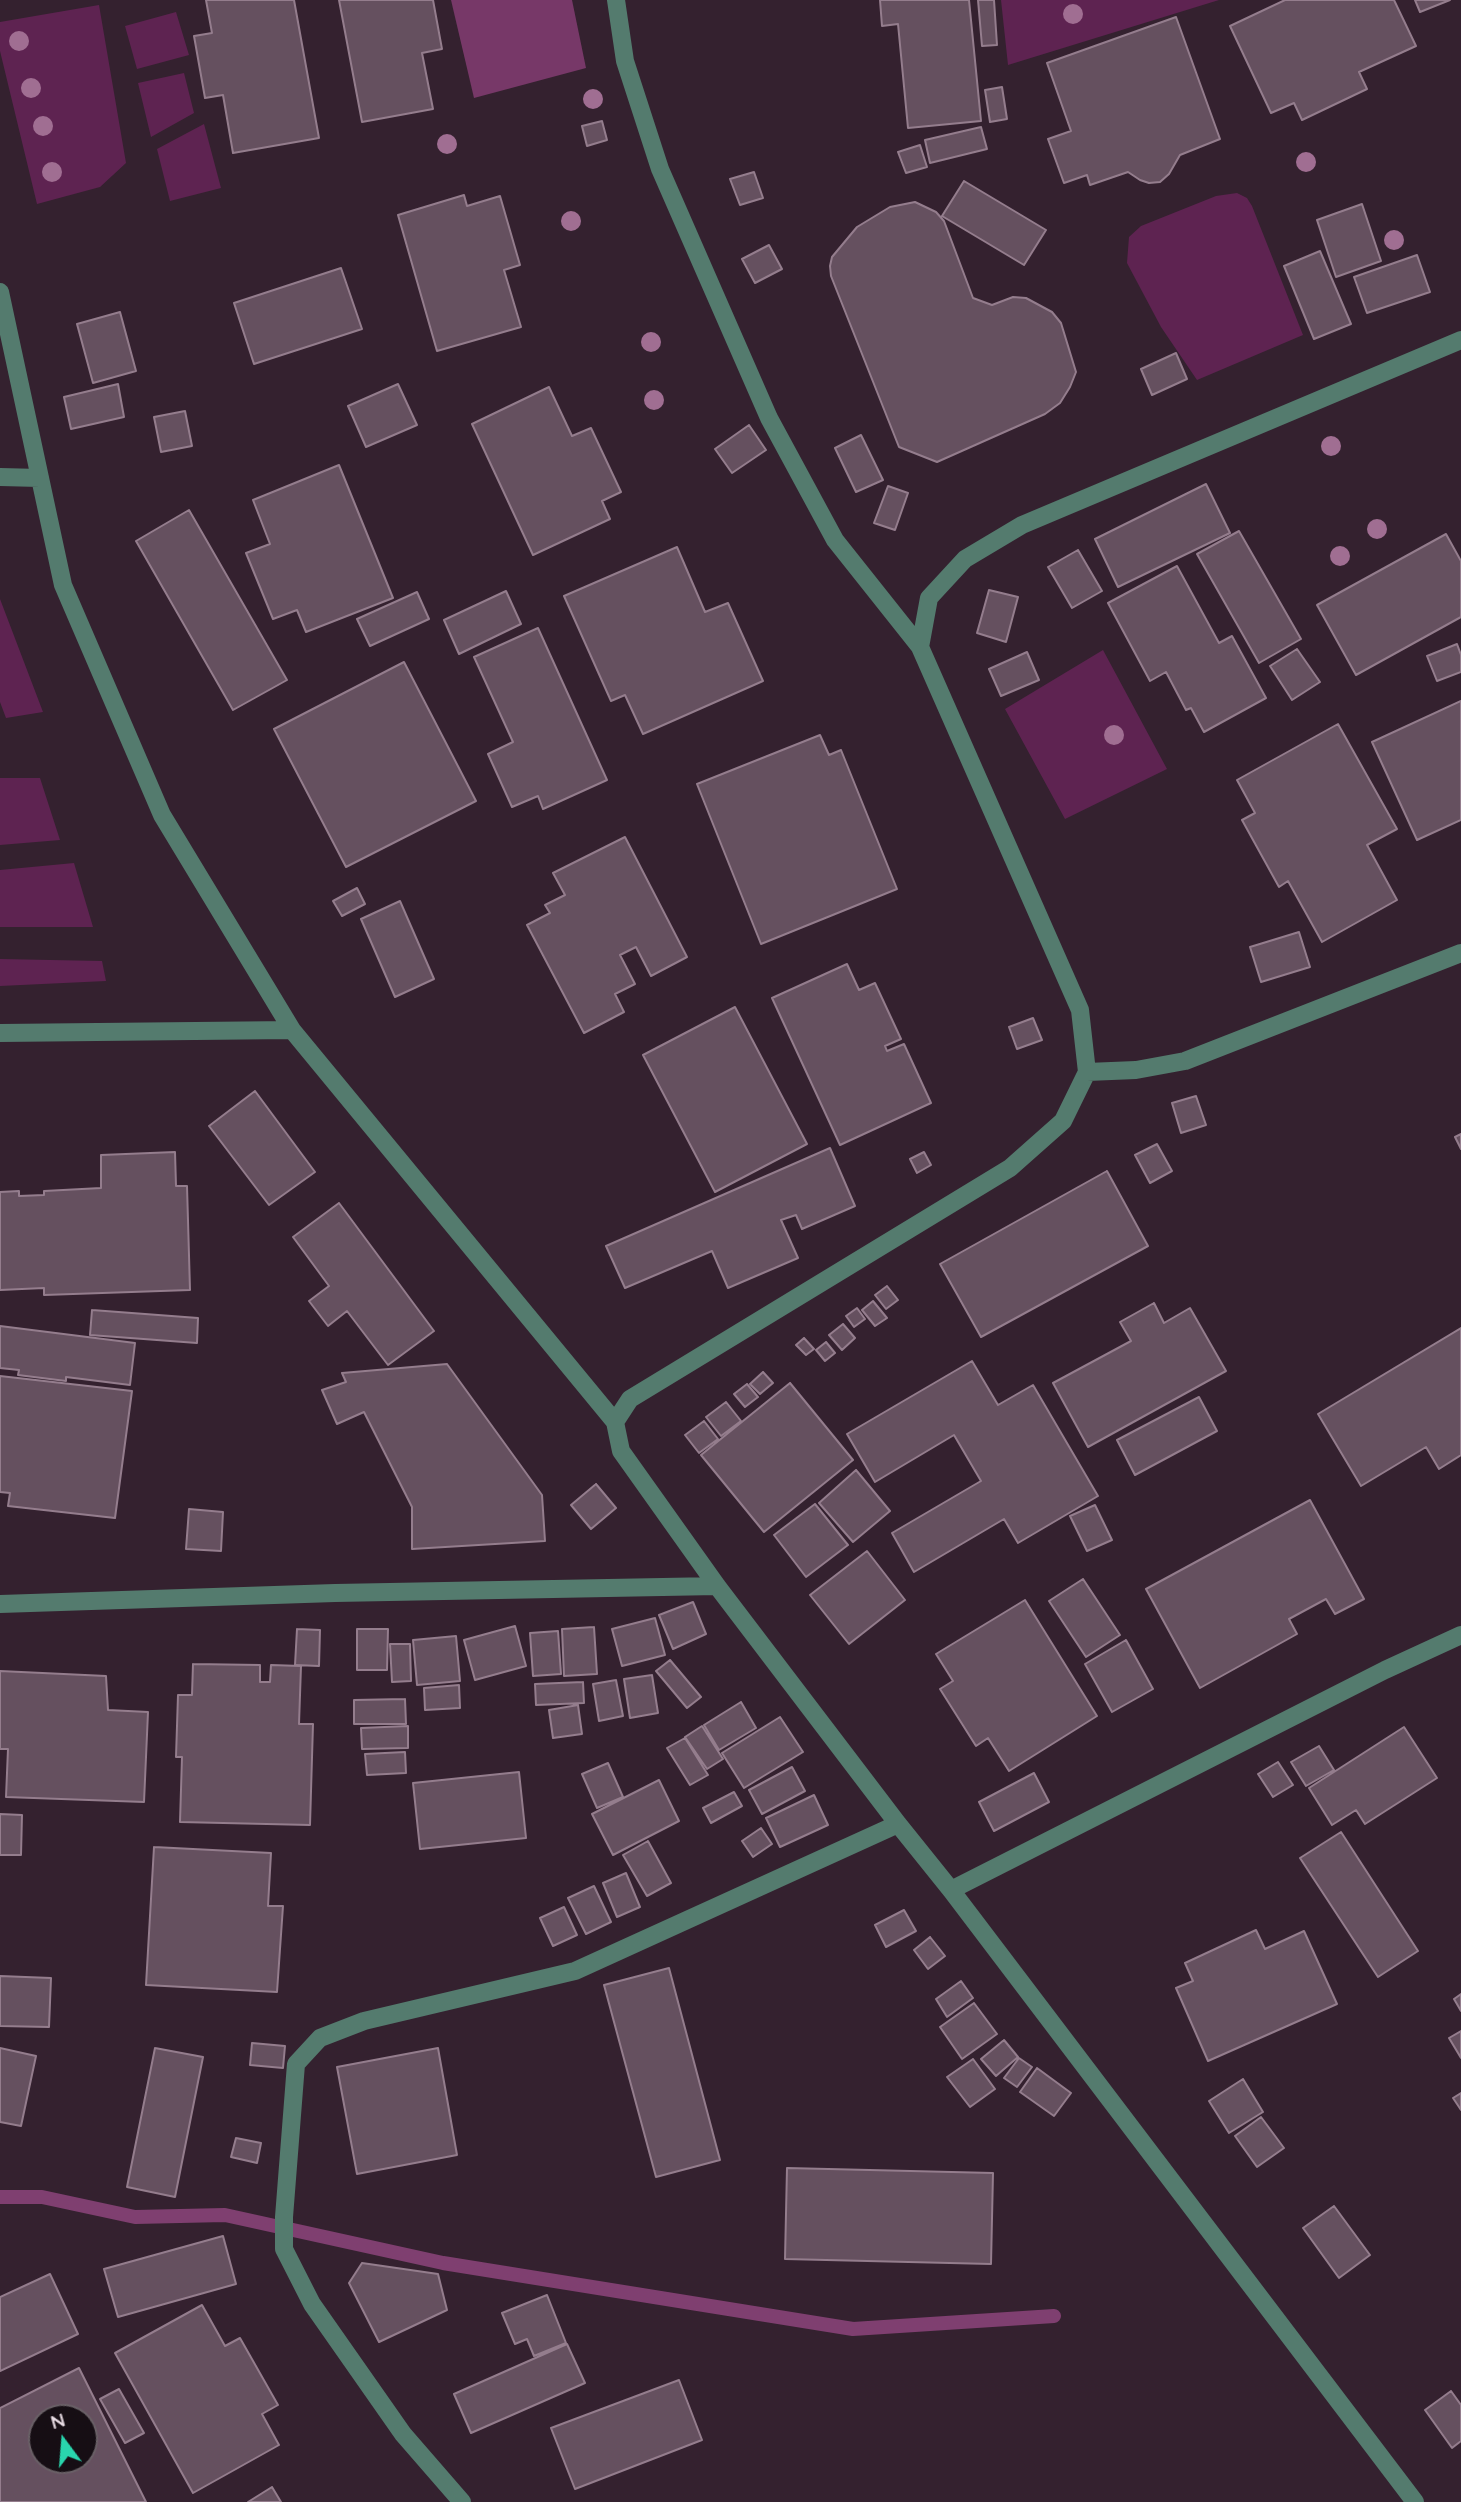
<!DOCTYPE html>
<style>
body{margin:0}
#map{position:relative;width:1461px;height:2502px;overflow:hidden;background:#34212f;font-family:Quicksand,sans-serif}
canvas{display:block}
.north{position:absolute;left:28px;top:2404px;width:70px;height:70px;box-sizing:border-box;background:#160e14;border:2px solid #696066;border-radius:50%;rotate:344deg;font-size:19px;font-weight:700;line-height:28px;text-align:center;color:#e6dae2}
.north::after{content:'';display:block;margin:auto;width:24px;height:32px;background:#29d5ad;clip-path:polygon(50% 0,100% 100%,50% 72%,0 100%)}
</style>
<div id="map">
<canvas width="1461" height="2502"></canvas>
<div class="north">N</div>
</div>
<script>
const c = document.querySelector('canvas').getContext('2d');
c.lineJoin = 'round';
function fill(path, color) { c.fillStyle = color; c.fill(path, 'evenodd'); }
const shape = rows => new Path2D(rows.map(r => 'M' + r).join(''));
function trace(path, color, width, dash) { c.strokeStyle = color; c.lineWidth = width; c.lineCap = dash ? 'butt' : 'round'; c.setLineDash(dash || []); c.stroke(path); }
fill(shape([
 [1001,0,1219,0,1008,65],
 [99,5,126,163,100,187,37,204,0,51,0,22],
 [176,12,189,55,137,69,125,26],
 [184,73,194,113,151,137,138,83],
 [204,124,221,188,170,201,157,149],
 [1237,193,1247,198,1252,206,1303,335,1197,380,1161,327,1127,263,1129,237,1141,226,1216,196],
 [0,599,43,712,6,718,0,702],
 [1103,650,1167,769,1065,819,1005,709],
 [0,778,40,778,60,840,0,845],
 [74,863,93,927,0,927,0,870],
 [0,959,102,961,106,981,0,986]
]), '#5e2351');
fill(shape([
 [451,0,572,0,586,68,474,98]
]), '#773868');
trace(shape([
 [0,2197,42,2197,135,2217,225,2215,443,2263,853,2329,1054,2316]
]), '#7f3f70', 14);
const building = shape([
 [206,0,294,0,319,138,233,153,223,95,205,98,194,36,212,33,206,0],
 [339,0,433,0,442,49,422,53,433,109,362,122,339,0],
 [880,0,969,0,981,121,908,128,898,24,882,26,880,0],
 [978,0,994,0,997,45,982,46,978,0],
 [1285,0,1394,0,1416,46,1359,72,1367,89,1302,120,1294,103,1271,113,1230,26,1285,0],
 [1415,0,1450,0,1420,12,1415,0],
 [1176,17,1220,139,1180,155,1169,174,1160,182,1149,183,1140,180,1128,172,1090,185,1087,175,1064,183,1048,139,1071,131,1047,63,1176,17],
 [1002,87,1007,119,990,122,985,90,1002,87],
 [602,121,607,140,587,146,582,126,602,121],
 [981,127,987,149,930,163,925,140,981,127],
 [920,145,927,167,906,173,898,152,920,145],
 [754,172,763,198,740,205,730,179,754,172],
 [964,181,1046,230,1024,265,942,216,964,181],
 [464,195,467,206,500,196,520,265,504,270,521,327,437,351,398,215,464,195],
 [915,202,936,212,944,221,973,298,992,305,1013,297,1026,298,1052,312,1061,323,1076,372,1070,387,1060,403,1045,414,937,462,899,447,831,276,830,266,832,257,857,227,890,207,915,202],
 [1362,204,1381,261,1336,277,1317,220,1362,204],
 [769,245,782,269,755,283,742,259,769,245],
 [1320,251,1351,324,1314,339,1284,266,1320,251],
 [1417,255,1430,292,1367,313,1354,277,1417,255],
 [341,268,362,329,254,364,234,303,341,268],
 [120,312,136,371,93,383,77,324,120,312],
 [1176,353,1187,379,1152,395,1141,369,1176,353],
 [118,384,124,417,71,429,64,397,118,384],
 [398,384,417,425,366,447,348,406,398,384],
 [549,387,572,436,591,428,621,492,602,501,610,519,533,555,472,424,549,387],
 [185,411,192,446,161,452,154,417,185,411],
 [749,425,766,450,732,473,715,449,749,425],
 [861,435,883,480,856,492,835,448,861,435],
 [339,465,393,598,306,632,297,610,273,619,246,553,270,544,253,500,339,465],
 [1206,484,1230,533,1118,587,1095,539,1206,484],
 [888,486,908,493,895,530,874,523,888,486],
 [189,510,287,680,233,710,136,541,189,510],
 [1239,531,1301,639,1259,663,1197,554,1239,531],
 [1446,534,1461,561,1461,617,1356,675,1317,605,1446,534],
 [677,547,705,612,728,603,763,681,643,734,625,695,611,701,564,596,677,547],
 [1078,550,1102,591,1072,608,1048,567,1078,550],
 [1177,566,1219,643,1232,636,1266,698,1204,732,1191,708,1186,710,1166,672,1150,681,1108,603,1177,566],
 [989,590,1018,597,1006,642,977,633,989,590],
 [506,591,521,624,459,654,444,620,506,591],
 [417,592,429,619,370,646,357,619,417,592],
 [538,628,607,780,543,809,538,796,512,807,488,754,513,742,474,657,538,628],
 [1457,644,1461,655,1461,672,1437,681,1427,656,1457,644],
 [1297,649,1320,682,1292,700,1270,666,1297,649],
 [1027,652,1039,680,1001,696,989,669,1027,652],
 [404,662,476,801,346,867,274,729,404,662],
 [1461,701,1461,820,1417,840,1372,742,1461,701],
 [1338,724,1397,829,1367,845,1397,900,1322,942,1288,881,1279,887,1242,820,1255,813,1237,780,1338,724],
 [820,735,829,755,841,750,897,889,761,944,697,784,820,735],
 [625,837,687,957,651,976,636,947,620,955,635,984,615,994,624,1012,584,1033,527,925,550,913,545,905,565,895,553,873,625,837],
 [357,888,365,904,342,916,333,901,357,888],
 [400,901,434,979,395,997,361,919,400,901],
 [1299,932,1310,967,1261,982,1250,947,1299,932],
 [847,964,859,990,875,983,901,1039,885,1046,887,1051,904,1044,931,1103,840,1145,772,998,847,964],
 [735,1007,807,1144,715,1192,643,1055,735,1007],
 [1033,1018,1042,1040,1017,1049,1009,1027,1033,1018],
 [255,1091,315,1172,269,1205,209,1126,255,1091],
 [1196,1096,1206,1125,1181,1133,1172,1103,1196,1096],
 [1461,1134,1461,1149,1455,1137,1461,1134],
 [1157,1144,1172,1171,1150,1183,1135,1155,1157,1144],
 [830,1148,855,1206,802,1229,796,1215,781,1220,798,1258,728,1288,712,1251,625,1288,606,1246,830,1148],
 [175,1152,176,1186,187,1186,190,1290,44,1295,44,1288,0,1290,0,1192,19,1191,19,1196,44,1195,44,1191,101,1188,101,1155,175,1152],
 [924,1152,931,1165,917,1173,910,1159,924,1152],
 [1107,1171,1148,1246,981,1337,940,1264,1107,1171],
 [339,1203,434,1331,388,1365,347,1311,328,1326,309,1301,329,1286,293,1237,339,1203],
 [887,1286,898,1300,886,1309,875,1295,887,1286],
 [873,1301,887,1318,875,1326,862,1310,873,1301],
 [1154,1303,1164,1323,1190,1308,1226,1371,1088,1447,1053,1383,1131,1341,1120,1322,1154,1303],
 [857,1308,865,1319,854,1327,846,1316,857,1308],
 [92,1310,198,1318,197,1343,90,1335,92,1310],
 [843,1324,855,1338,842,1350,829,1335,843,1324],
 [0,1326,135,1343,130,1385,66,1377,66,1381,18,1375,19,1370,0,1368,0,1326],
 [1461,1328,1461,1455,1439,1469,1426,1447,1361,1486,1318,1414,1461,1328],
 [804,1338,814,1349,806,1355,796,1345,804,1338],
 [826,1342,835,1353,825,1361,816,1350,826,1342],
 [972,1361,998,1405,1033,1385,1098,1496,1018,1543,1004,1519,914,1572,892,1533,981,1481,954,1435,875,1482,847,1434,972,1361],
 [447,1364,542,1495,545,1541,412,1549,412,1507,364,1412,337,1424,322,1390,346,1382,342,1373,447,1364],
 [763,1372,773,1383,760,1394,750,1384,763,1372],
 [0,1376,132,1391,115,1518,8,1506,10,1493,0,1492,0,1376],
 [790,1383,853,1460,764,1532,701,1455,790,1383],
 [747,1384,758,1397,745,1407,734,1394,747,1384],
 [1199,1397,1217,1431,1135,1475,1117,1440,1199,1397],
 [726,1402,741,1421,721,1436,706,1417,726,1402],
 [704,1421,718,1439,699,1453,685,1435,704,1421],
 [856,1470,890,1511,853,1542,819,1503,856,1470],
 [596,1484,616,1508,591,1529,571,1505,596,1484],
 [1310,1500,1364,1599,1335,1614,1326,1599,1289,1619,1297,1634,1200,1688,1146,1589,1310,1500],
 [815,1504,848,1545,806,1577,774,1535,815,1504],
 [1095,1505,1112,1540,1087,1551,1070,1516,1095,1505],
 [189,1509,223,1512,221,1551,186,1549,189,1509],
 [867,1551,905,1600,849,1644,810,1595,867,1551],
 [1083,1579,1120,1635,1086,1657,1049,1601,1083,1579],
 [1025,1600,1097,1716,1009,1771,988,1738,976,1746,940,1689,953,1681,936,1654,1025,1600],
 [693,1602,706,1634,673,1649,659,1615,693,1602],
 [655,1618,665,1655,622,1666,612,1629,655,1618],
 [515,1626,526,1666,475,1680,464,1640,515,1626],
 [594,1627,597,1674,564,1676,562,1629,594,1627],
 [297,1629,320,1630,319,1666,295,1665,297,1629],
 [357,1629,388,1629,387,1670,357,1670,357,1629],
 [558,1631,561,1674,533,1676,530,1633,558,1631],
 [456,1636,460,1681,417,1685,413,1640,456,1636],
 [1126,1640,1153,1689,1112,1712,1085,1664,1126,1640],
 [390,1644,410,1644,411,1681,392,1682,390,1644],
 [670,1660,701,1697,687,1708,656,1671,670,1660],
 [193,1664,260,1665,260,1682,270,1682,271,1665,301,1666,299,1724,313,1724,310,1825,180,1822,182,1757,176,1757,178,1695,192,1695,193,1664],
 [0,1671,106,1676,108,1710,148,1712,144,1802,6,1797,8,1749,0,1749,0,1671],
 [652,1675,658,1713,630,1718,624,1679,652,1675],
 [616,1680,623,1716,599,1721,593,1684,616,1680],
 [583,1682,584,1703,536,1705,535,1684,583,1682],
 [459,1685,460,1708,425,1710,424,1688,459,1685],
 [405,1699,406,1724,354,1724,354,1700,405,1699],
 [741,1702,756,1728,719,1750,704,1725,741,1702],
 [578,1705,582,1734,553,1738,549,1710,578,1705],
 [780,1717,803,1752,744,1788,722,1753,780,1717],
 [408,1726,408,1748,362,1749,361,1728,408,1726],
 [702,1726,723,1759,707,1769,685,1737,702,1726],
 [1404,1727,1437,1778,1365,1824,1356,1810,1332,1825,1309,1788,1404,1727],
 [685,1738,708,1775,690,1785,667,1748,685,1738],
 [1319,1746,1334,1770,1306,1786,1291,1762,1319,1746],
 [405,1752,406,1773,367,1775,365,1754,405,1752],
 [1278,1762,1293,1785,1273,1797,1258,1774,1278,1762],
 [608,1763,623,1797,597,1808,582,1774,608,1763],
 [792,1767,805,1791,762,1814,749,1790,792,1767],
 [519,1772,526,1838,420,1849,413,1783,519,1772],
 [1034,1773,1049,1802,994,1831,979,1802,1034,1773],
 [659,1780,679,1821,613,1855,592,1814,659,1780],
 [734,1792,742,1806,711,1823,703,1808,734,1792],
 [814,1795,828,1825,780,1847,766,1818,814,1795],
 [0,1814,22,1815,21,1855,0,1855,0,1814],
 [761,1828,772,1844,753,1857,742,1841,761,1828],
 [1341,1832,1418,1951,1378,1977,1300,1858,1341,1832],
 [648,1841,671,1883,647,1896,623,1855,648,1841],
 [154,1847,271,1853,268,1906,283,1906,277,1992,146,1985,154,1847],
 [626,1873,640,1907,617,1917,603,1883,626,1873],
 [594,1886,611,1922,586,1934,568,1898,594,1886],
 [564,1907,577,1935,553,1946,540,1918,564,1907],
 [904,1910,916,1931,886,1947,875,1925,904,1910],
 [1256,1930,1265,1949,1304,1931,1337,2004,1208,2061,1176,1988,1193,1981,1185,1963,1256,1930],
 [930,1937,945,1956,928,1969,914,1950,930,1937],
 [669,1968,720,2160,656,2177,604,1985,669,1968],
 [0,1976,51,1978,49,2027,0,2026,0,1976],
 [961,1981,973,1998,947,2017,936,1999,961,1981],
 [1461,1994,1461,2011,1454,1999,1461,1994],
 [974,2003,997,2034,962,2059,940,2027,974,2003],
 [1461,2031,1461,2058,1449,2038,1461,2031],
 [1004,2040,1018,2057,996,2076,981,2059,1004,2040],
 [252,2043,285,2046,283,2068,250,2065,252,2043],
 [0,2048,36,2056,21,2126,0,2122,0,2048],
 [155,2048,203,2057,175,2197,127,2187,155,2048],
 [438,2048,457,2155,357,2174,337,2067,438,2048],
 [1019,2058,1032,2067,1017,2087,1004,2078,1019,2058],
 [973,2059,995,2089,970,2107,947,2077,973,2059],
 [1037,2068,1071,2093,1054,2116,1020,2092,1037,2068],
 [1243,2079,1263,2112,1229,2133,1209,2101,1243,2079],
 [1461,2093,1461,2110,1453,2098,1461,2093],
 [1261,2117,1284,2148,1257,2167,1235,2136,1261,2117],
 [236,2138,261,2143,257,2163,231,2157,236,2138],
 [787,2168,993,2173,991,2264,785,2259,787,2168],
 [1334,2206,1370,2255,1339,2278,1303,2228,1334,2206],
 [223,2236,236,2284,118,2317,104,2269,223,2236],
 [362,2263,438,2274,447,2310,379,2342,349,2283,362,2263],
 [50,2274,78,2334,0,2371,0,2297,50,2274],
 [547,2295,566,2343,534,2356,527,2339,515,2344,502,2313,547,2295],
 [202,2305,225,2346,240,2338,278,2405,262,2414,279,2445,193,2493,115,2353,202,2305],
 [567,2344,585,2383,471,2433,454,2394,567,2344],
 [79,2368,146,2502,0,2502,0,2408,79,2368],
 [42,2418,84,2418,84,2460,42,2460,42,2418],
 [679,2380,702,2440,575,2489,551,2428,679,2380],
 [119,2389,144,2433,125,2443,100,2399,119,2389],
 [1451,2391,1461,2405,1461,2441,1452,2448,1425,2410,1451,2391],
 [272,2487,281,2502,248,2502,272,2487]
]);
fill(building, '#65505f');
trace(building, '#947d8d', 2);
trace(shape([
 [616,0,625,61,660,169,769,418,835,540,920,647],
 [0,292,63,585,162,815,292,1030,615,1422],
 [0,477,40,478],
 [0,1033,292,1030],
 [1087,1072,1136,1070,1185,1061,1461,953],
 [0,1604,335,1593,717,1586],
 [951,1890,1385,1670,1461,1635],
 [462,2502,403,2434,312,2304,284,2249,284,2217,296,2064,320,2038,364,2021,575,1971,898,1824],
 [1415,2502,951,1890,898,1824,717,1586,621,1451,615,1422,630,1399,1010,1168,1063,1121,1087,1072,1080,1010,920,647,929,598,965,559,1022,525,1461,340]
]), '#547b6e', 18);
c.fillStyle = '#a06e92';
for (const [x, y] of [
 [1073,14],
 [19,41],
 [31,88],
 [593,99],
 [43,126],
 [447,144],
 [1306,162],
 [52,172],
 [571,221],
 [1394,240],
 [651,342],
 [654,400],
 [1331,446],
 [1377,529],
 [1340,556],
 [1114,735]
]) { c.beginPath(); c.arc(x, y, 10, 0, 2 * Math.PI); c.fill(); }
</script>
